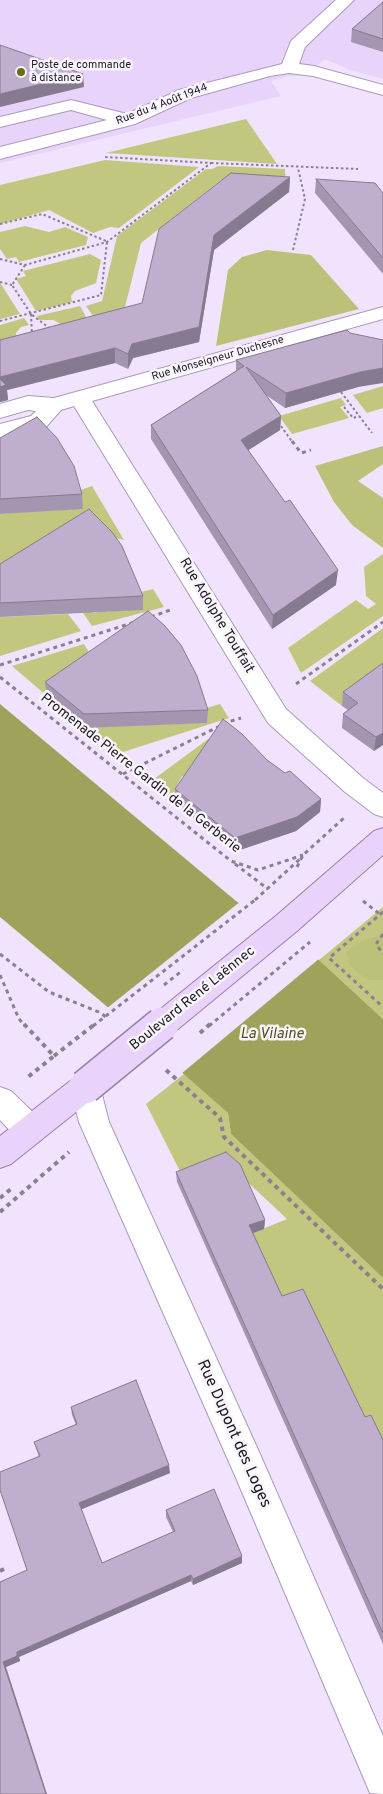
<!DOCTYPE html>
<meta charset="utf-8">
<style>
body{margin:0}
canvas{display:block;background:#f1e3fd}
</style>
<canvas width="383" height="1794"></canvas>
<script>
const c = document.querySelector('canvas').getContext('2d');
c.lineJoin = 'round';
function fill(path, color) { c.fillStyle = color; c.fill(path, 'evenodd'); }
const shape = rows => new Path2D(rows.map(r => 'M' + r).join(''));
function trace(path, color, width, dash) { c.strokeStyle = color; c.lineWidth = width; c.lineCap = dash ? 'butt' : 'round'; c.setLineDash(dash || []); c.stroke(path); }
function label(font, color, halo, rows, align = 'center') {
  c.font = font + ' Overpass,sans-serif'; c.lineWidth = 5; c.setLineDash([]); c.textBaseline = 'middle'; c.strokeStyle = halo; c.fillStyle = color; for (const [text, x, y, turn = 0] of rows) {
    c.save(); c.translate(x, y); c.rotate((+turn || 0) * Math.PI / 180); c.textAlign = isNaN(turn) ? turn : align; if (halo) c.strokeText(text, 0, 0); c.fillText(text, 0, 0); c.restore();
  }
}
fill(shape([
 [0,0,383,0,383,79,350,70,325,59,304,76,289,76,271,81,281,96,0,163]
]), '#e8d3fa');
fill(shape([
 [246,119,277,164,106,153],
 [105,160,199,167,119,228,110,227,93,233,49,210,0,224,0,185],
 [218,166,285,169,286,188,221,180,141,243,122,319,100,326,86,306,102,301,117,236,206,169,212,169],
 [25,226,49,232,65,227,88,237,86,245,19,262,16,257,7,259,0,249,0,232],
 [90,254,101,260,96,283,75,291,71,296,72,302,36,311,16,279,26,276,23,271],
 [0,283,1,284,20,314,0,319],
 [80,306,92,328,66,334,61,324,53,320,39,320,37,316],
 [24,318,29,325,21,327,16,333,16,336,0,352,0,325],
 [383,386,383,408,367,413,353,395],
 [341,398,346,405,340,407,349,418,292,434,279,416],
 [92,486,124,540,103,535,0,579,0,514,34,511,52,511,80,503,78,491],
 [383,554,383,616,301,673,288,648,356,600,368,609,376,604,366,596,364,567],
 [153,589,164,607,92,626,81,610,95,613,102,610,108,612,138,603,137,593],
 [68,614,81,631,0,656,0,617],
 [383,628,383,676,355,696,342,706,310,681],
 [84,644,95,662,47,696,12,666],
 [220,704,229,718,120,753,85,728,203,709],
 [227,725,188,778,182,776,176,787,181,789,174,802,150,782],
 [383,907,383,1019,319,960],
 [184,1074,228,1113,231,1134,383,1278,383,1452,281,1305,248,1235,287,1219,239,1174,184,1179,146,1104]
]), '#c2c77f');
fill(shape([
 [267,250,311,255,359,309,216,346,228,270,242,257],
 [383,446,383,464,358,481,383,498,383,548,352,525,334,502,315,466],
 [383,935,383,980,367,980,349,964,346,952,364,940]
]), '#bcc179');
fill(shape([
 [0,704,236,901,319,960,383,1019,383,1278,231,1134,228,1113,104,1004,0,917]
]), '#9ea25b');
fill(shape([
 [241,901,320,958,181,1074,106,1009]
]), '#f1e3fd');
const minor = shape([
 [336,0,354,0,305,47,299,64,314,66,383,85,383,95,313,76,289,73,270,76,191,98,135,124,0,159,0,147,107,120,71,110,0,127,0,117,71,100,127,114,179,90,282,64,291,41,336,0],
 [383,307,383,319,92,401,286,709,363,778,383,793,383,817,374,814,345,792,268,723,74,406,61,410,47,426,0,438,0,424,31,416,36,411,28,410,0,418,0,404,28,396,54,398,383,307],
 [85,1074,96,1078,100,1087,109,1122,260,1454,383,1736,383,1794,370,1793,236,1478,79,1122,70,1087,74,1078,85,1074],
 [0,1087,11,1091,41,1120,45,1130,41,1140,30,1144,19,1140,0,1120,0,1087]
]);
const major = shape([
 [383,828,383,855,297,931,178,1029,168,1033,158,1029,154,1020,158,1011,277,915,374,831,383,828],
 [85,1074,96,1078,100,1087,96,1096,11,1164,0,1168,0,1136,74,1078,85,1074]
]);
trace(minor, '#ab9ab8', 2);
trace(major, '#997fad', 2);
trace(shape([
 [211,163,358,169],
 [0,224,42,214,106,241],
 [293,250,305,199,298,168],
 [0,259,25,265,107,242,211,163,105,157],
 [25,265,12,285,31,314,52,330],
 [0,282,12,285],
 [31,314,32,335],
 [0,321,101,295,107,242],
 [341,392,372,433],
 [344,407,353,418,359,416],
 [278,422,293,443]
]), '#8a8092', 2, [2.5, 2.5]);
trace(shape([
 [292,441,301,453,311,450],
 [151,617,173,609],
 [0,665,135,622],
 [0,677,231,861,258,870,303,855],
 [296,684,383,622],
 [123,774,228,722,241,718],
 [235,864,268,889],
 [297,867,303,855,344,818],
 [255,900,301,858],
 [363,901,381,915],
 [383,912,329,958,383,1007],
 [383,934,376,944,383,954],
 [0,954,49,992,101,1013,108,1019],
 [0,975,19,1019,25,1026]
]), '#8a8092', 3, [4, 4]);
trace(shape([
 [24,1024,54,1056,28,1077],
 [166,1070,220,1118,224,1137,383,1289],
 [0,1198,11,1189],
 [0,1212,69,1152],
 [0,1571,8,1567]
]), '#8a8092', 4, [4.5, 4.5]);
fill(minor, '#fff');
fill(major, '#e9d3fa');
const majorBridgeFar1 = shape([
 [161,1026,168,1020]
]);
const majorBridge = shape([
 [85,1087,162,1024]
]);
trace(majorBridgeFar1, '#997fad', 28, []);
trace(majorBridge, '#997fad', 36, []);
trace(shape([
 [164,985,183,970],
 [93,1026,255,900],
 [209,1026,310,942]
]), '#8a8092', 3, [4, 4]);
trace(shape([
 [200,1033,210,1024],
 [54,1056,95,1024]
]), '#8a8092', 4, [4.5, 4.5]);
trace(majorBridgeFar1, '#e9d3fa', 25);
trace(majorBridge, '#e9d3fa', 33);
fill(shape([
 [383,2,383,52,351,42,352,29],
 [290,177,289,192,214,250,199,342,133,358,128,369,115,363,7,390,8,400,0,402,0,340,142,303],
 [316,179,383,193,383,274,315,193],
 [350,333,358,387,285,408,266,395,281,416,280,430,248,450,336,585,272,629,151,439,151,425,236,371,236,360],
 [0,438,82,494,83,509,0,514],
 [0,564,143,596,143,610,0,617],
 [383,663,383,745,374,751,342,728,343,714,348,710,342,706,343,692],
 [45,682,208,710,207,723,85,728,47,696],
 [267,760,321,799,320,812,296,831,234,852,176,803,175,789],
 [176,1172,265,1220,264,1229,253,1233,282,1296,365,1417,383,1440,383,1644,177,1182],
 [71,1407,170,1473,81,1509,102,1563,173,1532,166,1517,166,1510,242,1563,193,1585,191,1581,19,1657,20,1661,6,1667,0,1794,0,1582,27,1570,39,1457,34,1442,76,1425,72,1415]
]), '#a496b0');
fill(shape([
 [83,74,84,87,0,107,0,94],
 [290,177,289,192,214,250,199,342,133,358,128,369,128,354,132,344,214,235],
 [115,348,115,363,7,390,8,400,0,402,0,377],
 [383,368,383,383,358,387,285,408,286,393,360,372],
 [281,416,280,430,241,455,241,440],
 [338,570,336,585,272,629,273,615],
 [383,733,383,745,374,751,376,737],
 [321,799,320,812,296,831,234,852,235,838],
 [265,1220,264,1229,248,1235,249,1225],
 [169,1465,170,1473,80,1510,79,1503],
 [242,1556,242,1563,193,1585,193,1579],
 [191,1575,191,1581,19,1657,20,1661,6,1667,47,1794,46,1794,3,1662,17,1652]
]), '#867a90');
const building = shape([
 [383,2,383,39,352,29,383,2],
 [0,45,83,74,0,94,0,45],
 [231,173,290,177,214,235,199,327,132,344,128,354,115,348,0,377,0,340,142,303,159,229,231,173],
 [316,179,375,183,383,193,383,258,316,179],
 [347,330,350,333,383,340,383,368,360,372,286,393,246,367,281,416,241,440,285,502,290,500,338,570,273,615,151,425,244,366,236,360,347,330],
 [0,379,6,385,0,387,0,379],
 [37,417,57,438,74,466,82,494,0,499,0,438,37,417],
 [89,509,112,532,122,546,143,596,0,603,0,564,89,509],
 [148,611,164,625,181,645,197,676,208,710,84,714,45,682,148,611],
 [383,663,383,733,376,737,343,714,358,703,343,692,383,663],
 [223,719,242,734,267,760,285,773,290,771,321,799,297,817,235,838,175,789,223,719],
 [226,1152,240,1164,265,1220,249,1225,282,1296,303,1289,365,1417,371,1415,383,1440,383,1633,176,1172,226,1152],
 [136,1380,169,1465,79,1503,102,1563,175,1531,166,1510,214,1489,242,1556,193,1579,191,1575,17,1652,17,1656,3,1662,46,1794,0,1794,0,1582,27,1570,0,1490,0,1472,40,1456,34,1442,77,1424,71,1407,136,1380]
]);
fill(building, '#bfaecd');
trace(building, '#867a90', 1);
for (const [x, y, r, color] of [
 [21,72,5,"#6c6f13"]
]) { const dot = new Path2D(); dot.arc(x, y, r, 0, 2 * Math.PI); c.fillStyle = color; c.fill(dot); trace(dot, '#f8f5fb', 2); }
label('11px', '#1f1924', '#f8f5fb', [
 ["Poste de commande",31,66],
 ["à distance",31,79]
], 'left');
label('11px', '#1f1924', '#f8f5fb', [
 ["Rue du 4 Août 1944",162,105,-21],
 ["Rue Monseigneur Duchesne",218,359,-16]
]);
label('14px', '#1f1924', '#f8f5fb', [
 ["Rue Adolphe Touffait",216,616,59],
 ["Promenade Pierre Gardin de la Gerberie",140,774,38],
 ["Boulevard René Laënnec",193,999,-39]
]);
label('italic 15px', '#4f511c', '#f8f5fb', [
 ["La Vilaine",272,1035]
]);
label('16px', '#1f1924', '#f8f5fb', [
 ["Rue Dupont des Loges",233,1434,66]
]);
</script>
